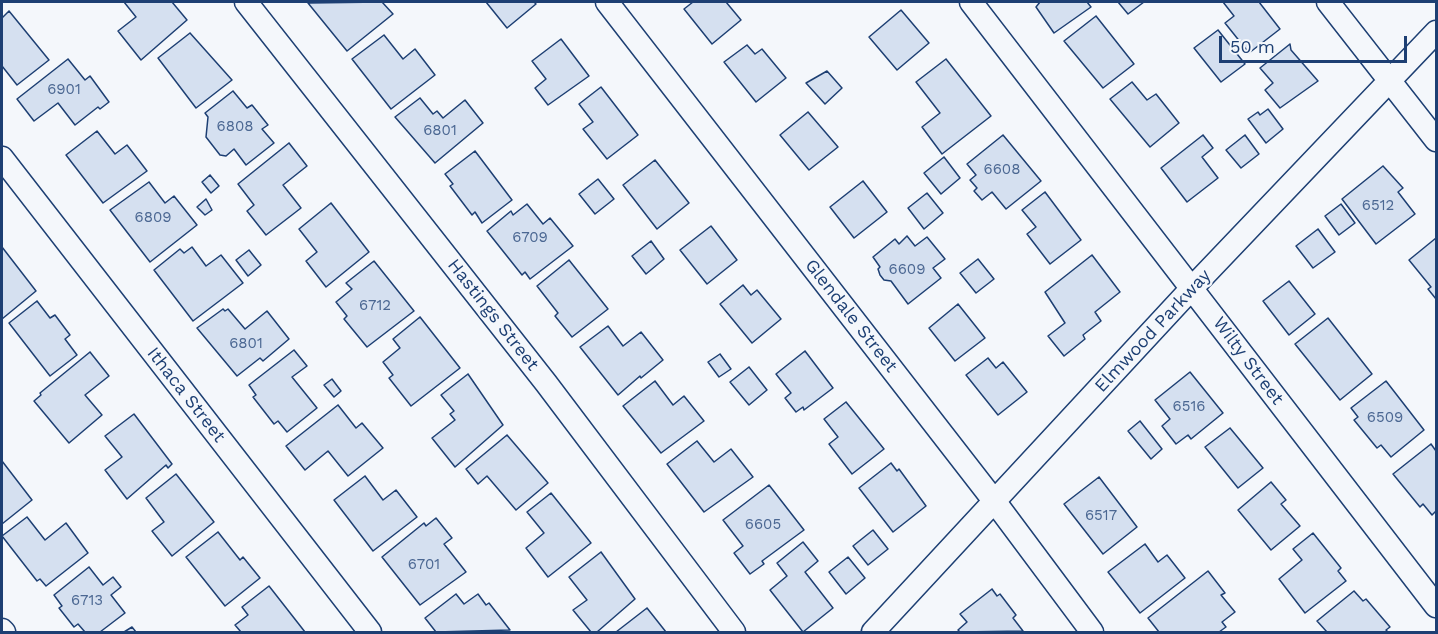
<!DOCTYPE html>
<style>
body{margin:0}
#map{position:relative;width:1438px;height:634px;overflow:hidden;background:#f4f7fb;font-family:"Work Sans",sans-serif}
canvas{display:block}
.frame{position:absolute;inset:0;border:3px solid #1d3f73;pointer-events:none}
.scale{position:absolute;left:1219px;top:36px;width:188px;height:27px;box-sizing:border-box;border:3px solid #1d3f73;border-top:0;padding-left:8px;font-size:18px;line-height:21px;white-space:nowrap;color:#1d3f73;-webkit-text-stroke:4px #f4f7fb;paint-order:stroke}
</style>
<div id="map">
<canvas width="1438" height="634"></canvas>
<div class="frame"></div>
<div class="scale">50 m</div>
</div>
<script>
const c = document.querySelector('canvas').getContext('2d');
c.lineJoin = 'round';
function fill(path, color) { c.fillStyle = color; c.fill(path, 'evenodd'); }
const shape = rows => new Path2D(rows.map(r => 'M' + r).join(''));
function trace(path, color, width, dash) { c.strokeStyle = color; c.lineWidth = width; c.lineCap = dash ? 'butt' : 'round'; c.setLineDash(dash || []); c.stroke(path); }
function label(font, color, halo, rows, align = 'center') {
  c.font = font + ' "Work Sans",sans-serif'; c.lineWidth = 4.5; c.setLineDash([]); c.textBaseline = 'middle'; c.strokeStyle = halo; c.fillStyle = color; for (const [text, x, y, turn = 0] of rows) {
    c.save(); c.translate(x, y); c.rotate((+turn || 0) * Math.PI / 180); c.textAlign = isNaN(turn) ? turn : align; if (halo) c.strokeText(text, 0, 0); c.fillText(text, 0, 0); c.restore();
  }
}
const building = shape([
 [124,2,172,2,187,20,141,60,118,31,136,17,124,2],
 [382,2,393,14,347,51,308,3,382,2],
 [486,2,534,2,536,4,507,28,486,2],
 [693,2,726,2,741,20,712,44,684,9,693,2],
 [1040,2,1087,2,1091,7,1054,33,1036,7,1040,2],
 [1118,2,1144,2,1128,14,1118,2],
 [1223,2,1259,2,1280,29,1249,53,1225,23,1234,16,1223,2],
 [901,10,929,43,897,70,869,37,901,10],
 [9,11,49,60,17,85,2,66,2,18,9,11],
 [1096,16,1134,64,1103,88,1064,41,1096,16],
 [1218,30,1245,64,1221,82,1194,48,1218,30],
 [190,33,232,80,196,108,158,58,190,33],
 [384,35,403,59,415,49,435,75,391,109,352,59,384,35],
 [561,39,589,76,548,105,535,88,546,79,532,61,561,39],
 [1290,44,1291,50,1318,81,1280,108,1265,90,1273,83,1260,68,1290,44],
 [747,45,755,54,762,49,786,78,756,102,724,62,747,45],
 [68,59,85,80,90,76,109,102,100,109,98,107,75,125,58,103,34,121,17,99,68,59],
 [946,59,991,116,942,154,922,127,940,113,916,82,946,59],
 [827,71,842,88,825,104,806,83,827,71],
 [1132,82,1147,100,1156,94,1179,123,1150,147,1110,99,1132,82],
 [601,87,638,135,607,159,583,129,593,122,579,104,601,87],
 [233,91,247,108,252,105,268,125,262,129,274,143,246,165,234,149,226,156,220,155,206,137,208,117,205,113,233,91],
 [420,98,433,114,437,111,443,118,465,100,483,123,435,163,395,117,420,98],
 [1268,109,1283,129,1266,143,1248,119,1258,112,1260,115,1268,109],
 [808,112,838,147,809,170,780,135,808,112],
 [97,131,115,154,127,145,147,171,103,203,66,155,97,131],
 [1003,135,1041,181,1006,209,992,192,982,200,974,191,977,188,970,180,976,175,967,164,1003,135],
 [1203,135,1213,148,1202,157,1218,178,1187,202,1161,168,1203,135],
 [1245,135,1259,154,1241,168,1226,150,1245,135],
 [289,143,307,166,283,185,301,208,266,235,247,211,254,205,238,184,289,143],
 [475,151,512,200,482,223,475,212,472,215,450,186,453,184,445,174,475,151],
 [944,157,960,178,941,194,924,173,944,157],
 [655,160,689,203,657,229,623,185,655,160],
 [1383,166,1403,188,1398,192,1415,214,1376,244,1342,199,1383,166],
 [210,175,219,186,211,193,202,182,210,175],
 [598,179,614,199,595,214,579,194,598,179],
 [863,181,887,212,854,238,830,207,863,181],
 [149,182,165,203,174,196,197,225,150,262,110,210,149,182],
 [1045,192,1081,240,1050,264,1027,234,1036,227,1022,210,1045,192],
 [927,193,943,213,924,229,908,208,927,193],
 [206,199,212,210,205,215,197,207,206,199],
 [331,203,369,252,326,287,306,261,317,252,299,229,331,203],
 [527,204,543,224,550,218,573,246,530,279,525,272,522,275,487,231,511,211,513,215,527,204],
 [1341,204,1355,223,1339,235,1325,216,1341,204],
 [711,226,737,260,707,284,680,250,711,226],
 [1318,229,1335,252,1313,268,1296,246,1318,229],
 [907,236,915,246,927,237,945,259,933,268,941,278,908,304,891,281,884,280,880,275,878,269,880,267,873,257,895,239,899,244,907,236],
 [1436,238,1436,299,1428,289,1431,287,1409,260,1436,238],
 [651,241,664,259,646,274,632,256,651,241],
 [2,247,36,291,2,319,2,247],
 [192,247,206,266,221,255,243,283,193,321,154,270,180,249,184,253,192,247],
 [249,250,261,265,248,276,236,260,249,250],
 [1092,255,1120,292,1095,312,1101,321,1083,335,1085,339,1064,356,1048,336,1065,323,1045,292,1092,255],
 [978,259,994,279,976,293,960,273,978,259],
 [569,260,608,309,572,337,555,316,558,313,537,286,569,260],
 [374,261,414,311,367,347,344,319,347,316,336,302,352,289,346,283,374,261],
 [1289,281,1315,314,1289,335,1263,301,1289,281],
 [743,285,751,295,757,290,781,319,752,343,720,304,743,285],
 [37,301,50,318,55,315,70,335,65,339,77,355,50,376,9,323,37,301],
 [958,304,985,338,955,361,929,328,958,304],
 [223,309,225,311,228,309,245,329,267,311,289,339,263,361,260,358,237,376,197,328,223,309],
 [420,317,460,368,411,406,389,378,393,375,383,362,400,348,393,339,420,317],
 [1328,318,1372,374,1340,400,1295,344,1328,318],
 [608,326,623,346,641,332,663,360,641,378,640,376,618,395,580,347,608,326],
 [294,350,307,366,292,377,317,408,287,432,278,421,274,424,253,397,256,395,249,385,294,350],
 [805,351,833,388,804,410,803,407,796,412,785,398,791,393,776,374,805,351],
 [90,352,109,376,85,395,102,415,69,443,34,401,41,395,40,393,90,352],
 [720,354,731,369,719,377,708,362,720,354],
 [988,358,996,368,1003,362,1027,392,998,415,966,375,988,358],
 [749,367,767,390,749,405,730,382,749,367],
 [1190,372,1223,413,1191,439,1188,435,1176,444,1162,426,1170,419,1155,400,1190,372],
 [468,374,503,425,455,467,432,438,455,420,450,414,454,411,441,395,468,374],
 [332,379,341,391,334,397,324,385,332,379],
 [655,381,673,405,684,396,704,421,661,453,623,406,655,381],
 [1386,381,1424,430,1391,457,1381,445,1377,448,1354,420,1358,417,1351,408,1386,381],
 [846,402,884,449,852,474,829,444,838,437,824,419,846,402],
 [338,405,356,428,362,423,383,448,348,476,328,451,305,470,286,446,338,405],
 [134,414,172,464,168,468,166,465,127,499,105,470,122,457,105,436,134,414],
 [1140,421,1162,449,1151,459,1128,431,1140,421],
 [1230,428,1263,468,1238,488,1205,447,1230,428],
 [507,435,548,483,516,510,487,476,478,484,466,469,507,435],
 [697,441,714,462,731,449,753,477,704,512,667,464,697,441],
 [1431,444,1436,451,1436,511,1432,515,1423,504,1420,507,1393,474,1431,444],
 [2,461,32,500,2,524,2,461],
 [891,463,897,471,899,469,926,506,893,532,859,488,891,463],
 [176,474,214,522,172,556,152,531,164,522,146,498,176,474],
 [365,476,383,500,396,490,417,517,373,551,334,500,365,476],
 [1099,477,1137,527,1103,554,1064,504,1099,477],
 [1271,482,1286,500,1281,504,1300,526,1271,550,1238,510,1271,482],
 [769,485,804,530,762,561,764,564,750,574,734,553,743,546,723,520,769,485],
 [551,493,591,543,548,577,526,548,544,533,527,512,551,493],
 [27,517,45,540,66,523,88,553,46,586,40,579,37,581,2,536,27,517],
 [436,518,452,538,444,544,466,572,420,605,382,557,424,523,426,526,436,518],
 [873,530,888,549,868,565,853,546,873,530],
 [218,532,240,560,243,557,260,578,225,606,186,557,218,532],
 [1313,533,1341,568,1338,571,1346,581,1305,613,1279,579,1302,560,1293,549,1313,533],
 [803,542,818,561,805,572,833,608,803,632,770,590,787,576,777,563,803,542],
 [1145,544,1158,562,1167,555,1185,578,1140,613,1108,572,1145,544],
 [601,552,635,599,597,632,591,632,573,610,587,600,569,577,601,552],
 [848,557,865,578,846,594,829,572,848,557],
 [89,567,103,585,113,577,121,587,111,595,125,613,100,632,85,632,78,624,74,627,59,608,62,606,54,595,89,567],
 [1208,571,1225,593,1221,595,1235,612,1222,622,1226,627,1219,632,1159,632,1148,618,1208,571],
 [269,586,305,632,241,632,235,625,248,615,242,607,269,586],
 [992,589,997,596,1000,594,1016,615,1013,618,1023,631,960,632,958,630,967,622,960,614,992,589],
 [1354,591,1363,601,1366,599,1390,627,1386,630,1388,632,1327,632,1317,621,1354,591],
 [456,594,464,604,478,594,486,605,489,603,510,630,436,632,425,618,456,594],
 [647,608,666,632,616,632,647,608],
 [132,627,136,632,124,632,132,627]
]);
fill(building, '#d5e0f0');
trace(building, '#1d3f73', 1.5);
const street = shape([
 [246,2,546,383,734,632],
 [607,2,995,502,1092,632],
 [971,2,1436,606],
 [1328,2,1436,140],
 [2,158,370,632],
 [2,630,4,632],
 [873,632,1192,288,1436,32]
]);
trace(street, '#1d3f73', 25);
trace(street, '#f4f7fb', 22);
label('15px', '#4b6792', null, [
 ["6901",64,90],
 ["6808",235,127],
 ["6801",440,131],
 ["6608",1002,170],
 ["6512",1378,206],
 ["6809",153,218],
 ["6709",530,238],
 ["6609",907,270],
 ["6712",375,306],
 ["6801",246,344],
 ["6516",1189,407],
 ["6509",1385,418],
 ["6517",1101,516],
 ["6605",763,525],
 ["6701",424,565],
 ["6713",87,601]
]);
label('18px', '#1d3f73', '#f4f7fb', [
 ["Hastings Street",493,315,52],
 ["Glendale Street",851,316,52],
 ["Elmwood Parkway",1153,331,-47],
 ["Wilty Street",1248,361,53],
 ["Ithaca Street",186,395,52]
]);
</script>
